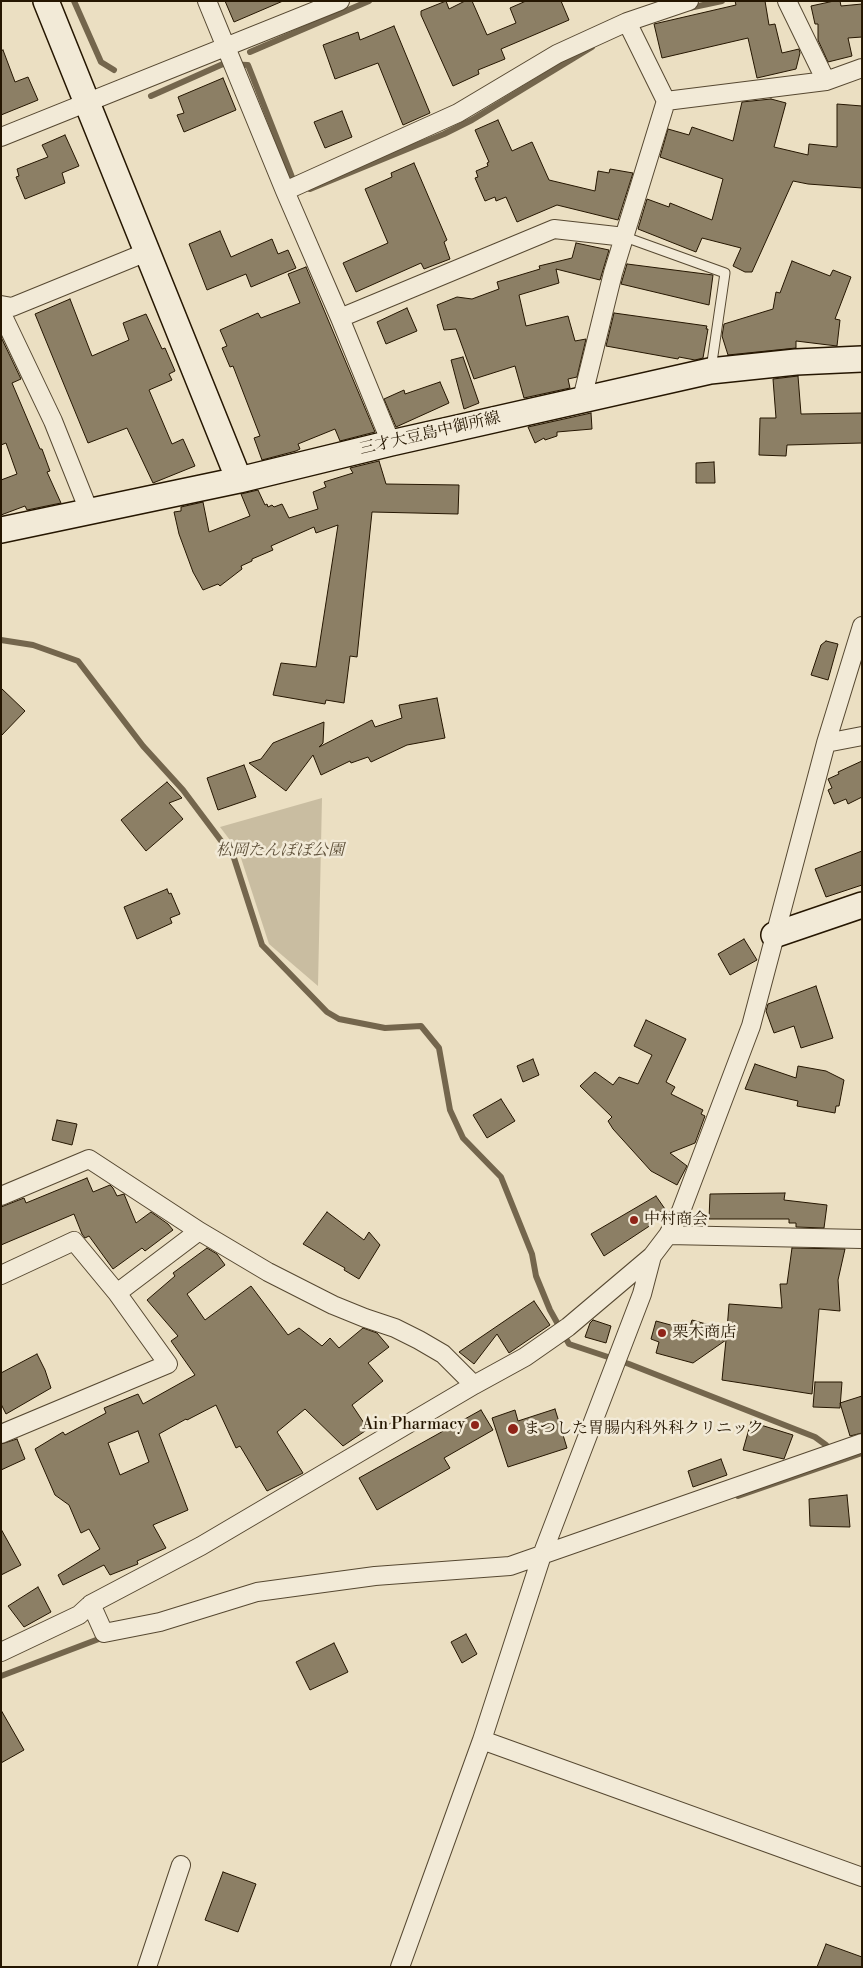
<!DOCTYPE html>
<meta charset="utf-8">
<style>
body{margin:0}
#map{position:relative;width:863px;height:1968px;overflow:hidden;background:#ebdfc2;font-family:"Libre Bodoni",serif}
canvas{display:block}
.frame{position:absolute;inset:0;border:2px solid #251601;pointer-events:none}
</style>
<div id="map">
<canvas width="863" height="1968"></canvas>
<div class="frame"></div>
</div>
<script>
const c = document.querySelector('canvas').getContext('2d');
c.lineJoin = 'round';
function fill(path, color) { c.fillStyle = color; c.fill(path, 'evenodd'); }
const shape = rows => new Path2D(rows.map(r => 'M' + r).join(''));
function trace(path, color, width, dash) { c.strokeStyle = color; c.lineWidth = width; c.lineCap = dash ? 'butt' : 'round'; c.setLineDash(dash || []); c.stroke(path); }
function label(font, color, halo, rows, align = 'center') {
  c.font = font + ' "Libre Bodoni","Noto Serif JP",serif'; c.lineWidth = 5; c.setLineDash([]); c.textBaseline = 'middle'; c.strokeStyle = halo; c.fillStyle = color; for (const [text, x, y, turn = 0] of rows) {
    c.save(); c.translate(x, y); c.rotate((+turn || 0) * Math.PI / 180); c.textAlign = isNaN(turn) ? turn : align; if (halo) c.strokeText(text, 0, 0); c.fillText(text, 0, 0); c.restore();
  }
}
fill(shape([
 [322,798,318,986,269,944,239,852,220,827]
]), '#c9bda1');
trace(shape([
 [74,1,101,62,114,70],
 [689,8,722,1],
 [250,52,369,1],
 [151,96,223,64,248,65,292,177],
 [310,189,444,134,472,120,592,47],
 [1,640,33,645,78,661,143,746,183,790,234,858,262,945,327,1012,339,1019,385,1028,421,1026,439,1048,450,1110,463,1138,501,1177,532,1254,536,1276,550,1310,569,1344,629,1364,815,1437,826,1445],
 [842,1457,845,1459,862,1453],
 [738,1496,845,1459],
 [1,1676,104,1637]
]), '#74664d', 6);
const building = shape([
 [225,1,283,1,234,22,225,1],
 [446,1,449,9,465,1,472,1,487,35,516,23,510,8,526,1,561,1,569,20,501,49,505,59,478,70,479,74,453,86,421,15,421,11,446,1],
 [735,1,765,1,769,25,775,24,782,53,799,49,800,53,796,69,757,78,748,38,662,58,654,24,736,5,735,1],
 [834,1,840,1,841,6,862,4,862,37,848,38,852,56,828,62,818,40,818,24,815,24,811,6,834,1],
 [394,26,430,113,403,125,378,63,335,79,323,45,358,32,360,40,394,26],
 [3,50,15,82,28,77,38,100,1,115,1,51,3,50],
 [223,78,236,110,184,132,177,115,184,113,178,97,223,78],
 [771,99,786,103,774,147,808,155,809,144,837,147,837,104,862,106,862,188,808,184,793,181,752,272,745,272,733,266,741,248,702,238,696,252,638,229,647,199,669,207,670,203,712,220,723,179,660,157,668,129,689,135,692,127,733,141,742,102,771,99],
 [342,111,352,137,325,148,314,122,342,111],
 [498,120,512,151,532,142,549,180,595,191,598,171,609,173,610,169,633,173,618,220,557,205,517,222,506,197,496,201,495,197,485,201,475,178,478,177,476,171,488,166,487,163,489,162,475,130,498,120],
 [65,135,79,166,62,173,65,183,25,199,16,177,19,176,17,169,48,157,42,145,65,135],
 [414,163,447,240,444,242,450,259,424,269,421,263,356,292,343,263,388,243,365,189,392,177,391,173,414,163],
 [220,231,231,257,272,239,278,254,288,250,296,268,251,287,246,274,207,290,189,244,220,231],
 [576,243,609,250,600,280,556,269,559,283,519,295,526,326,568,316,575,341,586,339,577,377,568,379,570,388,524,398,515,366,474,379,456,329,444,330,437,305,457,297,472,299,499,289,497,282,540,269,539,266,572,258,576,243],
 [792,261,830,276,833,270,851,277,835,319,840,320,837,346,796,341,796,348,728,355,722,336,724,324,773,309,776,292,780,293,792,261],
 [627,264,713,275,709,305,621,284,627,264],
 [306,267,375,432,340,441,335,429,298,444,300,449,296,451,262,460,254,438,260,436,233,366,230,367,222,348,227,346,220,330,258,313,261,318,300,303,288,274,306,267],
 [70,299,92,356,129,340,123,323,146,314,162,349,165,348,175,371,169,374,172,380,149,390,172,444,183,439,195,466,153,483,127,428,88,443,35,314,70,299],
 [407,308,417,331,386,344,377,322,407,308],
 [614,313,707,326,706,329,708,329,703,358,695,360,679,357,678,359,606,346,614,313],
 [1,337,21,379,12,383,40,449,42,449,50,471,47,472,61,503,27,510,25,506,1,515,1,480,17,474,6,443,1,445,1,337],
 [463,357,479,403,464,409,451,360,463,357],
 [798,376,801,414,862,413,862,443,787,445,786,456,759,455,760,418,776,418,773,379,798,376],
 [440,382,449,403,396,427,384,399,404,390,405,394,440,382],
 [591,413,592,429,557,432,557,436,545,440,544,438,535,443,528,427,591,413],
 [379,461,386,484,459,485,458,514,372,512,357,657,350,656,344,703,326,700,325,704,273,695,281,663,316,667,338,525,316,533,314,527,271,546,273,550,252,559,252,561,241,566,242,569,220,586,218,584,203,590,193,572,179,534,174,512,181,511,181,507,203,502,209,532,250,516,241,494,258,490,265,505,267,504,268,507,272,505,274,507,282,504,289,518,318,509,313,492,326,487,324,482,353,473,350,468,379,461],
 [714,462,715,483,696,483,696,463,714,462],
 [826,641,838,644,828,680,811,675,821,645,826,641],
 [1,688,25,711,1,736,1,688],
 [437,698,445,738,407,745,371,762,368,757,351,763,350,761,321,775,313,755,286,791,249,763,261,759,273,743,324,722,323,743,319,747,372,720,375,727,402,718,399,705,437,698],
 [862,761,862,797,848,804,846,799,834,804,828,790,832,788,828,779,839,774,838,772,862,761],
 [244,765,256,797,218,810,207,778,244,765],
 [167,782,182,798,169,803,183,819,146,851,121,820,167,782],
 [862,851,862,885,826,897,815,869,862,851],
 [167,889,169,894,171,893,180,914,170,918,172,923,137,939,124,907,167,889],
 [744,939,757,960,730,975,718,954,744,939],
 [816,986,833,1038,801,1048,794,1026,774,1033,766,1011,768,1004,816,986],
 [646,1020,686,1039,666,1082,675,1087,671,1094,703,1110,701,1114,705,1116,695,1143,670,1153,687,1166,677,1185,651,1171,613,1129,608,1121,612,1117,580,1086,595,1072,613,1085,619,1077,638,1084,652,1055,634,1046,646,1020],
 [533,1059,539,1075,523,1082,517,1066,533,1059],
 [755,1064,796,1078,798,1066,826,1071,844,1080,839,1106,836,1106,835,1113,797,1106,798,1101,745,1089,755,1064],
 [501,1099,515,1121,487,1138,473,1115,501,1099],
 [57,1120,77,1124,72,1145,52,1140,57,1120],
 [87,1178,93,1192,110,1185,113,1188,117,1196,124,1194,136,1223,151,1212,168,1224,173,1230,145,1251,142,1248,113,1269,89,1236,85,1238,82,1234,74,1214,1,1245,1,1207,24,1198,26,1203,87,1178],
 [785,1193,784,1200,827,1205,824,1228,796,1227,796,1223,789,1223,789,1219,709,1219,710,1194,785,1193],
 [656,1196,665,1209,650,1219,654,1223,604,1256,591,1234,656,1196],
 [327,1212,364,1240,369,1232,380,1245,359,1279,344,1270,345,1268,303,1244,327,1212],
 [207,1248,217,1254,225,1265,187,1294,205,1320,251,1286,288,1335,299,1328,322,1346,330,1338,339,1348,363,1328,377,1333,389,1347,368,1363,383,1381,352,1405,368,1429,343,1446,305,1409,277,1432,303,1473,267,1491,240,1446,236,1448,216,1405,187,1420,186,1419,159,1434,188,1510,153,1525,166,1548,137,1561,138,1564,110,1575,104,1565,63,1585,58,1575,100,1549,89,1529,81,1533,69,1505,55,1495,35,1449,63,1432,65,1435,106,1413,104,1408,138,1394,143,1404,195,1375,171,1341,178,1336,147,1300,175,1276,173,1273,207,1248],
 [138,1431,149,1462,120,1475,108,1443,138,1431],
 [792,1248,845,1249,838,1280,840,1311,819,1309,812,1394,722,1380,726,1340,693,1363,656,1353,659,1342,651,1339,656,1321,689,1330,692,1320,727,1330,729,1304,782,1308,780,1284,787,1284,792,1248],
 [534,1301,550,1325,509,1353,497,1334,474,1364,459,1352,534,1301],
 [593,1320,611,1326,606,1343,585,1337,590,1323,593,1320],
 [37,1354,45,1370,51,1388,6,1414,1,1404,1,1373,37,1354],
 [815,1382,842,1382,840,1408,813,1407,815,1382],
 [862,1396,862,1433,850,1436,840,1403,862,1396],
 [555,1409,567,1448,508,1467,492,1418,515,1410,518,1421,555,1409],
 [481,1410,493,1430,444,1458,450,1468,377,1510,359,1478,481,1410],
 [751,1422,793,1435,784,1459,743,1450,751,1422],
 [17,1439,25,1459,1,1470,1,1444,17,1439],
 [721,1459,727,1475,693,1487,688,1471,721,1459],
 [847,1495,850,1527,810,1526,809,1499,847,1495],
 [1,1529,21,1565,1,1575,1,1529],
 [38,1587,51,1612,24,1627,8,1606,38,1587],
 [466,1634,477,1654,462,1663,451,1642,466,1634],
 [334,1643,348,1672,310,1690,296,1662,334,1643],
 [1,1710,24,1750,1,1763,1,1710],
 [223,1872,256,1884,238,1932,205,1920,223,1872],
 [826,1944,862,1957,862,1967,817,1967,826,1944]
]);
fill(building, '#8c7f65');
trace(building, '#251601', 1);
const lane = shape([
 [625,237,725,273,711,369]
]);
const street = shape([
 [207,1,285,191,340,318,391,443],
 [787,1,826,81,862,68],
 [666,101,826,81],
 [1,137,340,1],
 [285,191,458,113,557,54,627,22,689,1],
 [1,305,12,307,147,252],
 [1,312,53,421,89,511],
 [340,318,554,229,625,237],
 [582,399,613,273,666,101,627,22],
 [826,743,862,736],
 [1,1196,89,1159,199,1231],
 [668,1235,862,1239],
 [652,1256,642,1294,542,1555,482,1740,862,1877],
 [1,1275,74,1241,117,1293,168,1364,1,1434],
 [117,1293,199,1231,268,1272,333,1305,365,1318,395,1328,419,1340,443,1354,474,1385],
 [91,1604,104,1633,160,1622,257,1592,375,1576,510,1566,862,1443],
 [1,1652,79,1615,91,1604,201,1546,474,1385,525,1357,568,1327,652,1256,668,1235,681,1211,751,1026,826,743,862,626],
 [147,1967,181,1865],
 [400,1967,482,1740]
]);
const secondary = shape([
 [46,1,239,480],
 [1,530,239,480,391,443,710,371,796,362,862,359],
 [774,935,862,905]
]);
trace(lane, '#564831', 11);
trace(street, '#564831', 20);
trace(secondary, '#251601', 28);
trace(lane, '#f2ead7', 9);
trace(street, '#f2ead7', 18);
trace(secondary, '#f2ead7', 25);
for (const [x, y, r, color] of [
 [634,1220,5,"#8f2418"],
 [662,1333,5,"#8f2418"],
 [475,1425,5,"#8f2418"],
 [513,1429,6,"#8f2418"]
]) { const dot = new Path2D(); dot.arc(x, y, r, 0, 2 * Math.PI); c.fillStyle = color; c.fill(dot); trace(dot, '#f2ead7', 2); }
label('16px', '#251601', '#f2ead7', [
 ["三才大豆島中御所線",430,434,-13]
]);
label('italic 16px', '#5e5039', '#f2ead7', [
 ["松岡たんぽぽ公園",280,851]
]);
label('16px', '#251601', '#f2ead7', [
 ["中村商会",644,1220],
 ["栗木商店",672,1333],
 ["Ain Pharmacy",465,1425,"right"],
 ["まつした胃腸内科外科クリニック",524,1429]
], 'left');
</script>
